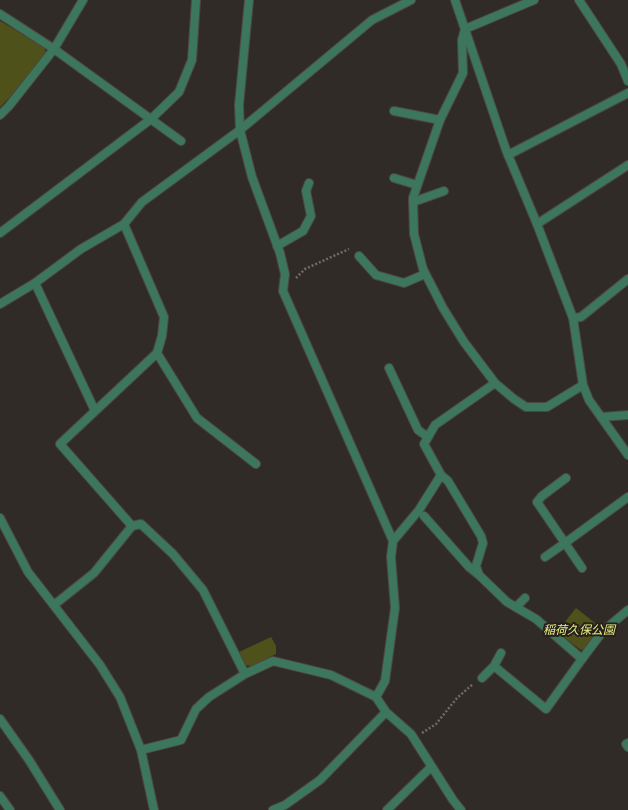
<!DOCTYPE html>
<meta charset="utf-8">
<style>
body{margin:0}
canvas{display:block;background:#312b27}
</style>
<canvas width="628" height="810"></canvas>
<script>
const c = document.querySelector('canvas').getContext('2d');
c.lineJoin = 'round';
function fill(path, color) { c.fillStyle = color; c.fill(path, 'evenodd'); }
const shape = rows => new Path2D(rows.map(r => 'M' + r).join(''));
function trace(path, color, width, dash) { c.strokeStyle = color; c.lineWidth = width; c.lineCap = dash ? 'butt' : 'round'; c.setLineDash(dash || []); c.stroke(path); }
function label(font, color, halo, rows, align = 'center') {
  c.font = font + ' "Playfair Display","Noto Sans JP",serif'; c.lineWidth = 4; c.setLineDash([]); c.textBaseline = 'middle'; c.strokeStyle = halo; c.fillStyle = color; for (const [text, x, y, turn = 0] of rows) {
    c.save(); c.translate(x, y); c.rotate((+turn || 0) * Math.PI / 180); c.textAlign = isNaN(turn) ? turn : align; if (halo) c.strokeText(text, 0, 0); c.fillText(text, 0, 0); c.restore();
  }
}
fill(shape([
 [0,21,44,47,46,53,10,97,0,107],
 [576,608,600,627,585,649,581,650,557,632],
 [271,637,276,646,276,654,252,666,245,665,239,652]
]), '#4e521a');
const service = shape([
 [579,0,621,64,628,81],
 [465,29,534,0],
 [394,111,440,120],
 [240,130,239,105,249,0],
 [508,155,628,93],
 [394,178,417,185],
 [413,202,444,191],
 [537,224,628,165],
 [277,246,303,231,311,216,306,191,309,183],
 [359,256,376,275,404,283,425,274],
 [0,304,35,283],
 [573,318,581,317,628,279],
 [389,368,418,430,428,437],
 [566,478,542,496,537,502,582,568],
 [424,516,469,567,479,575],
 [516,607,525,598],
 [494,666,501,653],
 [482,678,494,666,546,709,582,659]
]);
const minor = shape([
 [455,0,506,150,537,224,573,318,583,385,589,400,628,455],
 [0,14,54,49,181,141],
 [465,29,462,40,463,73,440,120,413,198,414,234,423,269,443,308,464,342,495,383],
 [0,115,9,106,54,49,83,0],
 [240,130,252,177,280,253,285,274,283,291,393,541],
 [124,224,164,317,162,336,157,353,60,444,132,526],
 [0,233,151,119,179,92,192,60,196,0],
 [157,353,197,418,256,464],
 [95,411,35,283,81,249,124,224,142,202,240,130,372,20,411,0],
 [601,417,628,415],
 [441,475,448,481,481,536,483,543,476,566,479,575,507,602,536,619,582,659,603,631,628,610],
 [0,518,28,572,100,665,120,697,141,750,154,810],
 [545,557,565,543,628,497],
 [54,605,94,573,132,526,141,524,173,554,203,590,245,674],
 [376,697,385,681,395,608,391,557,393,541,419,510,441,475,424,444,435,425,495,383,514,399,526,407,547,407,583,385],
 [628,743,626,744,628,747],
 [141,750,181,740,196,709,209,697,245,674,273,661,331,675,376,697,386,712,411,734,453,800,461,810],
 [0,796,10,810],
 [273,810,285,805,320,780,386,712],
 [387,810,431,767]
]);
const tertiary = shape([
 [0,719,29,760,60,810]
]);
trace(service, '#4d4743', 10);
trace(minor, '#4d4743', 10);
trace(tertiary, '#4d4743', 10);
trace(shape([
 [296,278,305,269,349,249],
 [422,733,436,724,457,698,473,684]
]), '#706a67', 2.5, [2, 2]);
trace(service, '#3c765d', 8);
trace(minor, '#3c765d', 8);
trace(tertiary, '#3c765d', 8);
label('italic 12px', '#e5ee81', '#27211d', [
 ["稲荷久保公園",579,630]
]);
</script>
